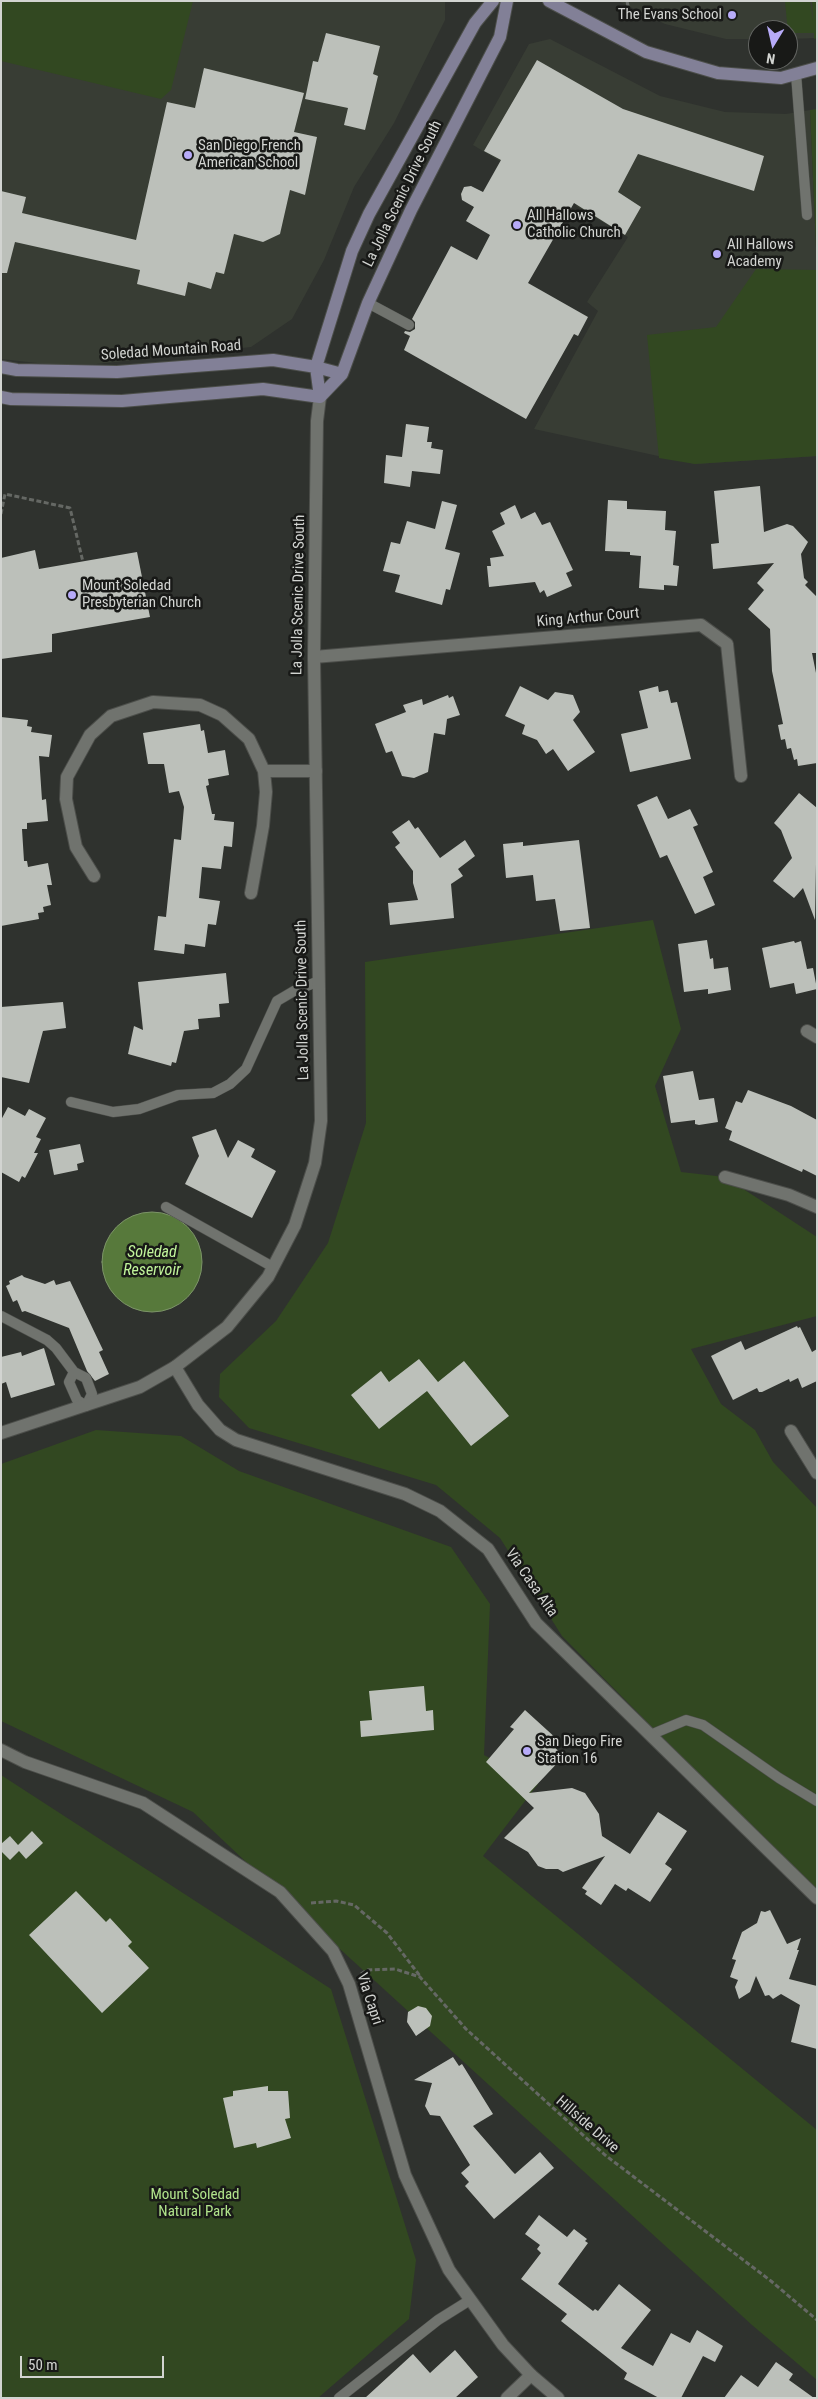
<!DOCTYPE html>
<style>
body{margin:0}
#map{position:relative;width:818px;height:2399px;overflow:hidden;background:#2f322e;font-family:"Roboto Condensed",sans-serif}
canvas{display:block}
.frame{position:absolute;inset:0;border:2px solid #d2d4d1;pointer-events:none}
.north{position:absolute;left:748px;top:20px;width:50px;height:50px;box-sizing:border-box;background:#181917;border:1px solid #626461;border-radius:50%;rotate:189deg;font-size:14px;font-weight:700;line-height:20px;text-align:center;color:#d2d4d1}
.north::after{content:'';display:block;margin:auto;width:18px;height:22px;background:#b7abf8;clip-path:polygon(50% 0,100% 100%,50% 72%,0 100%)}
.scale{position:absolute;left:20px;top:2356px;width:144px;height:22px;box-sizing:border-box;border:2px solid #d2d4d1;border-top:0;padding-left:6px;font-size:15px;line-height:18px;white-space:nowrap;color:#d2d4d1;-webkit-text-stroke:4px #181917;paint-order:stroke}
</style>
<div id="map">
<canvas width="818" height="2399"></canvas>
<div class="frame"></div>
<div class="north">N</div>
<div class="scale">50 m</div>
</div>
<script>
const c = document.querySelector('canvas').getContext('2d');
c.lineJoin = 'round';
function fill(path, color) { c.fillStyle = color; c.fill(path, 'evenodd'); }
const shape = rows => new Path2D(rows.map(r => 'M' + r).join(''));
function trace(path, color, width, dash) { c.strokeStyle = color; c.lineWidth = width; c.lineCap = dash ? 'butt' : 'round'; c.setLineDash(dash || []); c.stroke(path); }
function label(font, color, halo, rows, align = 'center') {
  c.font = font + ' "Roboto Condensed",sans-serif'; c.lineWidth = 5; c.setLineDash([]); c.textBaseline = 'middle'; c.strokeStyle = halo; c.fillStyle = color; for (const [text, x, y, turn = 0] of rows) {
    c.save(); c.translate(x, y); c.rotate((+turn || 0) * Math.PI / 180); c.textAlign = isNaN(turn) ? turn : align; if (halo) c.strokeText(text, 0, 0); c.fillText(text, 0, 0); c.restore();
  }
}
fill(shape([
 [1,1,445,1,445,20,394,123,354,187,324,260,292,319,251,347,97,364,46,364,1,359],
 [618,1,817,1,817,38,788,39,788,30,758,30,758,39,726,39,665,24],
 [550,39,660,96,725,112,786,114,810,110,817,270,817,456,695,464,534,429,598,311,587,302,628,237,576,206,578,202,556,195,473,145,529,44]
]), '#383d34');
fill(shape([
 [1,1,193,1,171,90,161,99,1,61],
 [785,1,810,1,813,21,812,1,817,1,817,38,814,39,814,33,788,33],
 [817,109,817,456,695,464,659,458,647,335,716,327,756,269,817,270,810,110],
 [653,920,681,1029,655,1086,681,1172,725,1177,817,1237,817,1316,691,1349,721,1404,755,1430,773,1462,817,1508,817,1894,562,1636,500,1538,436,1485,249,1428,219,1397,220,1374,276,1321,328,1243,366,1123,365,962],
 [96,1430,181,1436,239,1471,451,1547,490,1604,484,1755,538,1784,483,1856,817,2130,817,2380,752,2325,295,1908,193,1812,1,1721,1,1464],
 [1,1775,331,1989,416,2260,409,2319,318,2398,1,2398]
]), '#324821');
const water = shape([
 '102 1262a50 50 0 1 1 100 0a50 50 0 1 1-100 0Z'
]);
fill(water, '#57793b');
trace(water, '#7c9468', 1);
fill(shape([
 [326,33,380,46,373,74,378,76,365,130,344,125,348,108,305,99,313,61,318,62],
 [537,60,623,109,764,156,754,191,638,154,618,192,641,207,625,235,574,203,528,283,588,317,578,336,574,334,526,419,404,350,410,336,404,333,405,331,410,332,415,329,415,322,412,319,451,246,477,260,490,235,466,221,474,207,462,200,461,194,464,187,471,186,483,192,501,160,484,151],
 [204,68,304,93,294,132,317,137,305,195,290,190,280,234,263,242,234,234,224,274,216,272,211,289,188,282,185,296,137,284,140,270,15,242,7,273,1,273,1,191,26,197,22,213,136,240,167,102,195,108],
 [406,424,429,427,427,442,432,442,431,448,443,450,440,474,412,471,410,487,384,483,386,455,402,457],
 [760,486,764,532,787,524,793,526,808,542,801,554,804,578,808,582,805,585,817,597,817,653,812,653,817,678,817,763,798,766,797,759,794,760,791,748,787,749,785,739,781,740,778,725,783,724,772,671,770,629,748,609,764,590,757,583,774,563,713,569,711,544,719,543,714,491],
 [608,500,627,501,627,509,666,511,665,530,676,531,673,565,679,566,677,586,664,585,664,590,639,588,641,556,630,555,630,552,605,551],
 [442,501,457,505,445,549,460,553,450,590,446,589,442,605,395,592,400,575,383,571,391,542,400,544,407,521,435,529],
 [515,505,521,519,535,512,542,525,550,522,573,570,566,573,572,586,547,597,544,590,540,593,535,582,489,587,487,566,491,566,490,558,504,556,492,531,505,524,500,513],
 [35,550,39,569,137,552,150,617,52,634,52,652,1,659,1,558],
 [520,686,548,700,555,692,573,695,580,712,573,720,595,752,568,771,553,749,546,754,537,740,522,734,525,725,505,716],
 [658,686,659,692,668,690,671,703,677,702,691,759,630,772,621,734,648,728,639,691],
 [448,695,449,698,453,696,460,715,447,719,445,735,434,733,428,772,414,778,402,776,392,751,386,753,375,724,406,712,403,705,422,699,423,705],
 [1,717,28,720,27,726,32,727,31,732,52,735,49,757,39,756,42,800,46,799,48,821,27,823,27,829,22,829,24,861,27,861,28,867,48,863,52,885,47,885,51,905,43,907,44,912,38,913,39,919,1,926],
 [200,724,201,731,204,730,208,753,225,750,229,775,208,779,209,785,206,786,212,814,215,814,214,820,234,822,232,847,224,846,221,869,202,867,199,898,220,901,216,925,208,924,205,947,185,944,184,954,154,950,158,916,166,917,174,839,181,840,184,807,179,791,169,793,164,764,148,764,143,733],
 [799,793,817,808,815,920,803,888,794,898,773,881,792,858,781,830,774,823],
 [657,796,668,819,690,809,698,825,693,827,713,872,703,877,715,905,695,914,667,855,660,858,637,805],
 [409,820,415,829,418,827,440,858,465,840,475,856,458,869,463,876,451,884,454,918,390,925,388,903,418,900,413,883,413,871,395,847,400,843,392,832],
 [579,840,590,928,560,931,555,899,536,901,533,875,506,878,503,844,523,842,523,846],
 [707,940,710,959,713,958,714,969,728,967,731,990,708,994,708,989,684,992,678,944],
 [794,941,795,943,801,941,807,969,813,968,817,989,796,994,794,983,770,988,762,948],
 [226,973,229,1003,219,1004,220,1017,198,1019,199,1029,184,1031,176,1063,172,1062,171,1066,128,1054,134,1026,143,1030,138,982],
 [63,1002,66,1028,43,1031,29,1083,1,1077,1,1007],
 [693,1071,699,1100,714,1098,718,1122,699,1125,695,1124,695,1120,671,1123,663,1076],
 [748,1090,791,1106,817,1120,817,1176,803,1169,802,1172,729,1140,732,1131,725,1128,736,1101,742,1103],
 [8,1107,25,1116,29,1109,46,1118,36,1137,41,1139,34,1153,38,1153,25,1178,22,1176,19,1182,1,1172,1,1120],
 [216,1129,228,1158,238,1140,255,1149,251,1157,276,1171,252,1218,185,1184,199,1156,192,1137],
 [80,1144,84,1162,77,1164,78,1170,54,1175,49,1150],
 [22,1275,24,1277,45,1284,54,1280,56,1285,70,1281,103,1350,99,1352,109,1374,95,1381,87,1371,69,1328,25,1311,22,1312,17,1300,13,1302,6,1286,10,1284,9,1281],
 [797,1326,798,1328,800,1327,812,1352,817,1349,817,1381,802,1388,798,1378,790,1382,789,1379,762,1392,759,1392,757,1388,733,1400,711,1356,741,1341,745,1350],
 [44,1348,55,1385,11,1398,6,1382,1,1384,1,1357,21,1352,22,1356],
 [419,1359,438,1382,464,1361,509,1416,471,1446,427,1391,379,1429,351,1395,381,1371,389,1382],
 [424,1686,426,1711,433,1710,434,1730,361,1737,360,1721,372,1720,369,1691],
 [525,1710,558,1740,553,1746,564,1756,529,1793,572,1788,585,1793,599,1814,602,1836,630,1854,658,1812,687,1831,665,1864,672,1869,650,1902,628,1888,626,1891,615,1884,601,1905,585,1894,587,1891,582,1888,605,1856,563,1872,558,1869,546,1869,538,1866,528,1852,504,1838,534,1808,486,1762,514,1729,510,1727],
 [32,1831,43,1843,26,1859,19,1851,10,1860,1,1851,1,1844,10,1836,18,1845],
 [76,1891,106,1922,110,1918,132,1942,128,1946,149,1968,102,2013,29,1935],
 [770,1910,787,1944,801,1938,797,1950,799,1950,789,1979,817,1986,817,2049,791,2042,800,2005,781,1994,773,1999,769,1995,765,1996,756,1976,750,1992,739,1999,735,1987,738,1980,730,1977,736,1960,732,1959,742,1932,757,1923,761,1911,765,1912],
 [418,2006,426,2008,432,2016,430,2026,416,2036,407,2022,408,2012],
 [453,2057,459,2066,462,2064,493,2114,473,2126,512,2171,515,2174,540,2152,554,2168,494,2219,465,2186,469,2182,461,2173,470,2165,446,2126,440,2116,430,2115,425,2106,432,2083,414,2080],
 [268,2086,268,2091,288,2091,290,2118,285,2119,291,2138,257,2148,256,2143,234,2148,223,2098,233,2096,233,2091],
 [539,2215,567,2237,574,2229,587,2239,585,2241,588,2243,558,2284,593,2311,595,2309,598,2311,619,2284,651,2310,621,2348,653,2366,671,2333,690,2343,697,2330,723,2346,715,2362,703,2356,681,2398,659,2398,624,2379,627,2373,561,2321,567,2314,521,2279,541,2253,537,2249,540,2245,525,2234],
 [455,2350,478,2377,455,2398,365,2398,413,2354,430,2373],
 [776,2362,793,2374,789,2380,814,2398,724,2398,741,2375,758,2387]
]), '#bcc0ba');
const service = shape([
 [796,74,807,215],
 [368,303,409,325],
 [71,1102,113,1112,139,1109,178,1095,213,1093,230,1084,246,1069,277,1001,294,991,319,981],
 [166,1207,273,1267],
 [1,1316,47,1340,56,1348,74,1372],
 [74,1372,86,1378,92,1394,86,1406,77,1400,69,1382,74,1372],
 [650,1735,686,1720,703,1725,779,1778,817,1801],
 [339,2398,438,2320,470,2300]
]);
const minor = shape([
 [314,657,701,625,727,644,741,776],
 [264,771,316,771],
 [94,876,76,847,66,799,67,777,90,735,111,716,153,702,200,705,222,715,249,739,264,771,266,792,263,826,251,893],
 [807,1031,817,1037],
 [725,1177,789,1195,817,1207],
 [175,1367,198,1405,220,1430,236,1440,405,1494,440,1511,488,1549,536,1623,817,1898],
 [791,1431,817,1473],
 [507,2398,531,2375]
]);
const tertiary = shape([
 [1,1433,140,1387,175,1367,227,1327,268,1277,295,1225,315,1163,321,1121,314,657,317,421,320,397],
 [1,1750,25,1762,143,1803,280,1892,333,1951,349,1984,405,2175,449,2270,503,2345,531,2375,558,2398]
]);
const secondary = shape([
 [549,1,646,52,718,73,781,78,817,68],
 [1,367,17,370,117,372,273,360,316,367,342,374],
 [1,397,11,399,122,401,263,389,320,397],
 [320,397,342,374,368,303,411,210,500,37,507,1],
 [320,397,316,367,352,251,369,214,475,23,493,1]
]);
trace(service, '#4c4e4a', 11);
trace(minor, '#4c4e4a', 14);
trace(tertiary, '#4c4e4a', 14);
trace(secondary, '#4c4e4a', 14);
trace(shape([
 [627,1,628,6],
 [1,514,5,494,70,508,83,562],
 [311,1903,336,1901,354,1905,387,1933,420,1976],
 [361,1974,367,1970,395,1969,420,1977,466,2029,605,2155,771,2281,817,2320]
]), '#656864', 3, [5, 2.5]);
trace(service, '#70736e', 10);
trace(minor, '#70736e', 12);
trace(tertiary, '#70736e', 12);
trace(secondary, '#828097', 12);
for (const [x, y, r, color] of [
 [732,15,5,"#b7abf8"],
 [188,155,5,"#b7abf8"],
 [517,225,5,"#b7abf8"],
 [717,254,5,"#b7abf8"],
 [72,595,5,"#b7abf8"],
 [527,1751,5,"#b7abf8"]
]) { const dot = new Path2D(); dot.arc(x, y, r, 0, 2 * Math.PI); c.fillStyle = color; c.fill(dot); trace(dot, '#181917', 2); }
label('15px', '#d2d4d1', '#181917', [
 ["The Evans School",722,15,"right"],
 ["San Diego French",198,146],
 ["American School",198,163],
 ["All Hallows",527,216],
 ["Catholic Church",527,233],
 ["All Hallows",727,245],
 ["Academy",727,262],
 ["Mount Soledad",82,586],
 ["Presbyterian Church",82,603],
 ["San Diego Fire",537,1742],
 ["Station 16",537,1759]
], 'left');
label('15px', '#d2d4d1', '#181917', [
 ["La Jolla Scenic Drive South",403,194,-64],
 ["Soledad Mountain Road",171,351,-4],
 ["La Jolla Scenic Drive South",299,595,-89],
 ["King Arthur Court",588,618,-5],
 ["La Jolla Scenic Drive South",303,1000,-91],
 ["Via Casa Alta",531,1583,55],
 ["Via Capri",369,1999,72],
 ["Hillside Drive",587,2125,41]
]);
label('15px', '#b1e48b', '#181917', [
 ["Mount Soledad",195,2195],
 ["Natural Park",195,2212]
]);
label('italic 16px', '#c1f59b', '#181917', [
 ["Soledad",152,1253],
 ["Reservoir",152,1271]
]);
</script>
